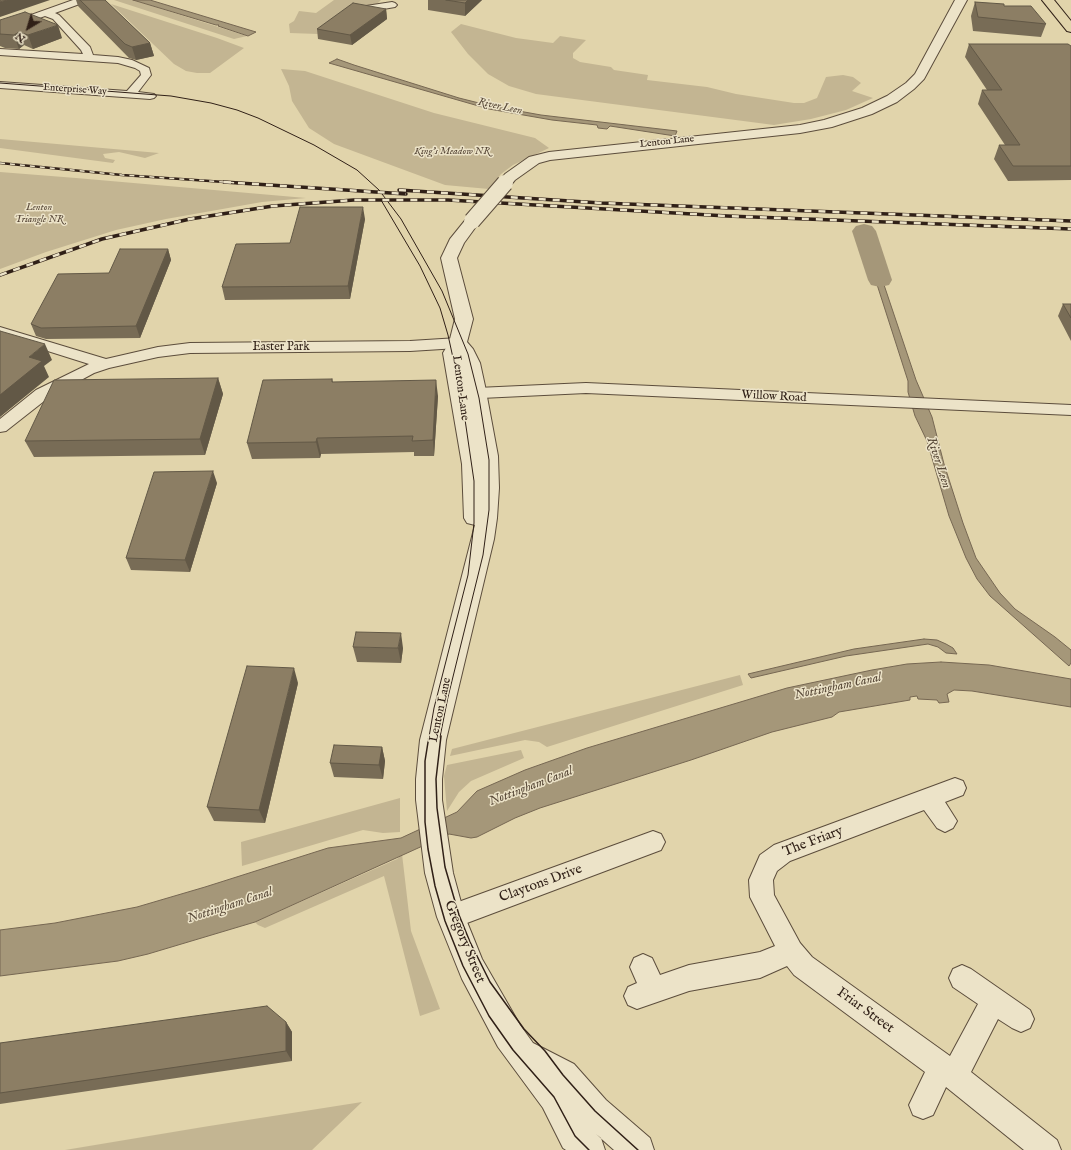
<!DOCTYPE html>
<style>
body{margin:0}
#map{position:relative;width:1071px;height:1150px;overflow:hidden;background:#e1d4ab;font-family:"IM FELL English",serif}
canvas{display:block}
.north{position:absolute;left:8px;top:8px;width:40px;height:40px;-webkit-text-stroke:3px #ece3c8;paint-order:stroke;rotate:218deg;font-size:11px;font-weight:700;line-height:16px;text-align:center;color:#302017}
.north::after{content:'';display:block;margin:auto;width:14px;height:18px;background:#302017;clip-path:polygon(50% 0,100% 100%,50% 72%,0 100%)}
</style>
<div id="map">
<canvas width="1071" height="1150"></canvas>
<div class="north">N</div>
</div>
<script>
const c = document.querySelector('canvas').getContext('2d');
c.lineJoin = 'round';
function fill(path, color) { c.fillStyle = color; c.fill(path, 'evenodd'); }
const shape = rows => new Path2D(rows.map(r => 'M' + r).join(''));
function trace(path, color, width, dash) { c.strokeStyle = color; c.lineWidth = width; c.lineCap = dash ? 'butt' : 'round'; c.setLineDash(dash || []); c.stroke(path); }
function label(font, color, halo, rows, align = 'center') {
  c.font = font + ' "IM FELL English",serif'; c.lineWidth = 3; c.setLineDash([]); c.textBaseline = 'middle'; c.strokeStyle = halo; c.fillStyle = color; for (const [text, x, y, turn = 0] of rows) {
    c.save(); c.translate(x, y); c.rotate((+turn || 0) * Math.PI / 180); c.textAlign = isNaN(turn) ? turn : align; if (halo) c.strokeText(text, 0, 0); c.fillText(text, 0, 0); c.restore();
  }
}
fill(shape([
 [114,0,133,0,247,36,234,39],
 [334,0,381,0,377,4,363,6,318,34,290,33,289,24,294,21,299,11,316,13],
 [111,4,217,38,244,48,210,73,197,73,186,71,174,64],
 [461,24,516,38,553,43,560,36,586,40,573,53,573,58,580,62,611,67,614,70,648,75,647,80,707,87,736,94,794,103,804,103,817,98,826,77,843,75,853,77,861,83,852,91,873,98,846,110,811,119,774,125,536,94,509,86,488,74,468,54,451,32],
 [281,69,305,71,434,113,535,138,549,148,513,165,501,174,489,189,445,185,334,144,309,128,292,101,289,86],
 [0,139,159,153,145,158,119,152,103,154,105,158,115,160,113,163,0,148],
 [0,172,76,178,306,198,262,202,166,219,116,230,46,252,0,269],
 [740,675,743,685,547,747,539,742,525,740,450,756,452,749],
 [521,750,524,758,471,781,459,792,447,811,444,776,447,765],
 [400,798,400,832,383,833,363,830,242,866,241,842],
 [402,854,411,931,440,1009,420,1016,384,876,265,928,258,925,255,922,397,859],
 [362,1102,312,1150,65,1150,203,1127]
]), '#c3b592');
const water = shape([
 [133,0,150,0,256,32,248,36,218,26,219,25,216,25,133,0],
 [337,59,354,65,459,98,491,106,541,115,677,131,675,136,610,126,607,129,598,128,597,125,552,120,489,109,329,63,337,59],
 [858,236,871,237,877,264,916,380,932,417,944,464,963,523,976,558,1000,593,1015,609,1055,637,1071,650,1071,663,1069,666,990,596,977,579,966,558,949,516,927,441,915,416,908,392,908,381,873,272,858,236],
 [924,639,937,640,946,644,953,648,957,654,946,653,938,647,928,644,846,656,751,678,748,674,854,649,924,639],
 [941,662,989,665,1071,679,1071,707,972,691,954,690,947,694,949,702,939,703,937,700,918,699,917,696,910,697,910,700,839,712,832,717,772,732,691,760,540,808,515,818,477,837,471,838,449,834,255,922,148,954,118,961,0,976,0,930,55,923,137,907,205,887,328,848,401,838,457,812,477,791,525,770,587,748,787,688,872,670,907,664,941,662]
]);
fill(water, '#a59779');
trace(water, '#766752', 1);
fill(shape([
 [864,224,872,226,876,231,892,280,889,285,880,287,871,285,868,280,852,231,856,226,864,224]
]), '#a59779');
const minor = shape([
 [73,0,87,0,85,2,55,13,59,15,90,47,93,55,118,57,132,60,149,68,151,75,138,92,154,94,156,96,154,98,150,99,0,88,0,82,127,91,141,75,140,71,135,68,118,63,0,55,0,49,83,54,81,50,53,19,45,16,0,32,0,26,73,0],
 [392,2,395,3,397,5,395,7,366,12,361,9,366,6,392,2],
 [0,327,106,359,158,347,190,343,410,341,458,338,463,340,466,343,463,346,458,348,410,351,190,353,158,357,109,368,94,373,48,398,6,431,0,432,0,419,36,390,89,364,0,336,0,327],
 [586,383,1071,405,1071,415,586,393,481,398,472,408,466,409,460,408,458,404,471,389,477,388,586,383],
 [955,778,963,781,966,788,963,795,945,802,957,821,953,828,945,832,937,828,924,810,790,861,777,871,773,880,774,895,800,943,812,957,950,1056,978,1004,953,987,949,978,953,969,962,965,971,969,1030,1010,1034,1019,1030,1028,1021,1032,1012,1028,998,1019,971,1072,1057,1140,1061,1150,1024,1150,946,1087,933,1115,923,1119,913,1115,909,1105,925,1072,794,975,787,966,760,978,689,991,637,1009,628,1005,624,996,628,987,637,983,630,967,634,958,643,954,652,958,660,975,689,965,760,952,775,946,750,897,749,880,760,855,774,845,955,778],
 [653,831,661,834,665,842,661,850,451,929,442,926,439,917,442,908,653,831]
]);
const tertiary = shape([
 [955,0,967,0,924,79,914,89,897,102,872,114,832,127,800,133,550,160,539,163,515,180,510,186,505,187,500,186,498,183,505,174,529,157,549,152,800,125,824,120,862,108,887,96,906,83,915,74,955,0],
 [472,216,477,218,480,221,464,243,457,258,473,319,467,342,473,349,480,363,485,386,498,456,499,488,497,518,494,539,446,740,442,779,442,800,453,873,465,917,482,959,520,1025,533,1043,574,1064,606,1100,650,1138,654,1150,614,1150,596,1134,601,1138,605,1150,566,1150,563,1148,543,1108,498,1047,462,979,437,917,425,873,416,800,416,779,420,740,475,525,467,523,464,518,462,464,443,353,449,343,455,319,441,258,450,239,467,218,472,216]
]);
const trunk = shape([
 [1042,0,1054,0,1071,21,1071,32,1067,31,1042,0]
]);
trace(minor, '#5c4d3c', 2);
trace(tertiary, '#5c4d3c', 2);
trace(trunk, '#302017', 2);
fill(minor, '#ece3c8');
fill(tertiary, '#ece3c8');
fill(trunk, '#e1d4ab');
trace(shape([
 [0,83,171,96,211,103,237,110,258,118,314,145,357,170,379,190,401,219,442,291,468,354,479,398,489,460,489,510,483,555,448,697,440,737],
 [381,200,420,266,440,308,448,335,462,399,474,481,474,523,468,575,434,708,429,737]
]), '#302017', 1);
trace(shape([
 [429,736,425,761,425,822,428,849,435,886,445,921,463,966,489,1016,513,1050,554,1097,575,1136,589,1150],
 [441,736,436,779,437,808,445,867,459,915,470,942,490,982,524,1029,545,1051,563,1075,595,1111,638,1150]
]), '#302017', 1.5);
const railFar1 = shape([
 [0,163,122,175,239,183]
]);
const rail = shape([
 [224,182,406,194],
 [399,190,601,203,1071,221],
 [0,275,102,239,190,219,273,206,354,200,448,200,727,216,1071,229]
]);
trace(railFar1, '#302017', 2.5);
trace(rail, '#302017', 3.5);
trace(railFar1, '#ece3c8', 1.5, [5]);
trace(rail, '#ece3c8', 2.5, [7]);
const tertiaryBridge = shape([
 [472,221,505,183]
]);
trace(tertiaryBridge, '#5c4d3c', 18, []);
trace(tertiaryBridge, '#ece3c8', 16);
fill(shape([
 [76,0,105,0,150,43,154,56,136,60,129,58,78,6],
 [428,0,482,0,465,16,428,10],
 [975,2,1004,6,1046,24,1041,37,973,31,971,16],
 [386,9,387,19,352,45,318,39,317,29],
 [0,20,62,38,33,49,24,45,19,49,5,48,0,46],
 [969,44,1071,46,1071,180,1008,181,994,159,999,145,1005,145,978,104,982,90,987,90,965,57],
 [365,219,350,299,225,300,222,287,290,243],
 [168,249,171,260,140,338,46,339,36,336,31,324,109,273],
 [1063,304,1071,304,1071,341,1058,316],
 [218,378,223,394,205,455,34,457,25,441],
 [332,379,333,382,438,396,434,456,414,456,414,452,321,454,320,458,252,459,247,443],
 [217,483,190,572,131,570,126,558],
 [353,647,403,648,401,663,357,662],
 [298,683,265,823,214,821,207,807],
 [382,747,385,761,383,779,334,777,330,763],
 [286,1022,292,1032,292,1061,0,1104,0,1043]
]), '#786c56');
fill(shape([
 [7,0,50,0,0,17,0,2],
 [468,0,482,0,465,16,465,3],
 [386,9,387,19,352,45,350,35],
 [58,25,62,38,33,49,28,35],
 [19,32,24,45,19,49,14,35],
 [150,43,154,56,136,60,132,47],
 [363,207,365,219,350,299,348,286],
 [168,249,171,260,140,338,136,326],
 [45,344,52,360,44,366,49,377,0,417,0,395,29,357],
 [218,378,223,394,205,455,200,439],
 [436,380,438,396,434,456,433,440],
 [317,438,321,454,320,458,316,442],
 [213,471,217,483,190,572,185,560],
 [401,633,403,648,401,663,398,648],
 [294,668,298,683,265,823,259,810],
 [382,747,385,761,383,779,379,765],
 [286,1022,292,1032,292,1061,286,1051]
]), '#625846');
const building = shape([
 [0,0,7,0,0,2,0,0],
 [80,0,105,0,150,43,132,47,125,44,80,0],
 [446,0,468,0,465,3,446,0],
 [975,2,1004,4,1004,6,1031,6,1046,24,978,17,975,2],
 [353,3,386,9,350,35,317,29,353,3],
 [25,12,58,25,28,35,19,32,14,35,0,34,0,20,25,12],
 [969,44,1068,44,1071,46,1071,166,1013,166,999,145,1020,145,982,90,1002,90,969,44],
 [300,207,363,207,348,286,222,287,236,244,290,243,300,207],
 [120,249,168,249,136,326,41,328,31,324,58,274,109,273,120,249],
 [1063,304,1071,304,1071,318,1063,304],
 [0,331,45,344,29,357,42,361,0,395,0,331],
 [218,378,200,439,25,441,54,380,218,378],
 [332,379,332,382,436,380,433,440,412,441,413,436,317,438,316,442,247,443,263,380,332,379],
 [213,471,185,560,126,558,154,472,213,471],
 [356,632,401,633,398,648,353,647,356,632],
 [247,666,294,668,259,810,207,807,247,666],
 [334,745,382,747,379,765,330,763,334,745],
 [267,1006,286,1022,286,1051,0,1093,0,1043,267,1006]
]);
fill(building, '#8c7e64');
trace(building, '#625846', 1);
label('10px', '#302017', '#ece3c8', [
 ["Enterprise Way",75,90,4],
 ["Lenton Lane",667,142,-6]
]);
label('italic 10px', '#554536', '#ece3c8', [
 ["King's Meadow NR",452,152],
 ["Lenton",39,208],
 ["Triangle NR",39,220]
]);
label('italic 11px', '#594a39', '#ece3c8', [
 ["River Leen",500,107,12]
]);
label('12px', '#302017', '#ece3c8', [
 ["Easter Park",281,348],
 ["Lenton Lane",460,388,82],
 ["Willow Road",774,397,3],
 ["Lenton Lane",441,710,-78]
]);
label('italic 13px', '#594a39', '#ece3c8', [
 ["River Leen",938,463,72],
 ["Nottingham Canal",838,687,-12],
 ["Nottingham Canal",531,787,-21],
 ["Nottingham Canal",230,906,-18]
]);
label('14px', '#302017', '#ece3c8', [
 ["The Friary",813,842,-21],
 ["Claytons Drive",541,884,-20],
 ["Gregory Street",464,942,68],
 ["Friar Street",865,1011,36]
]);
</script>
